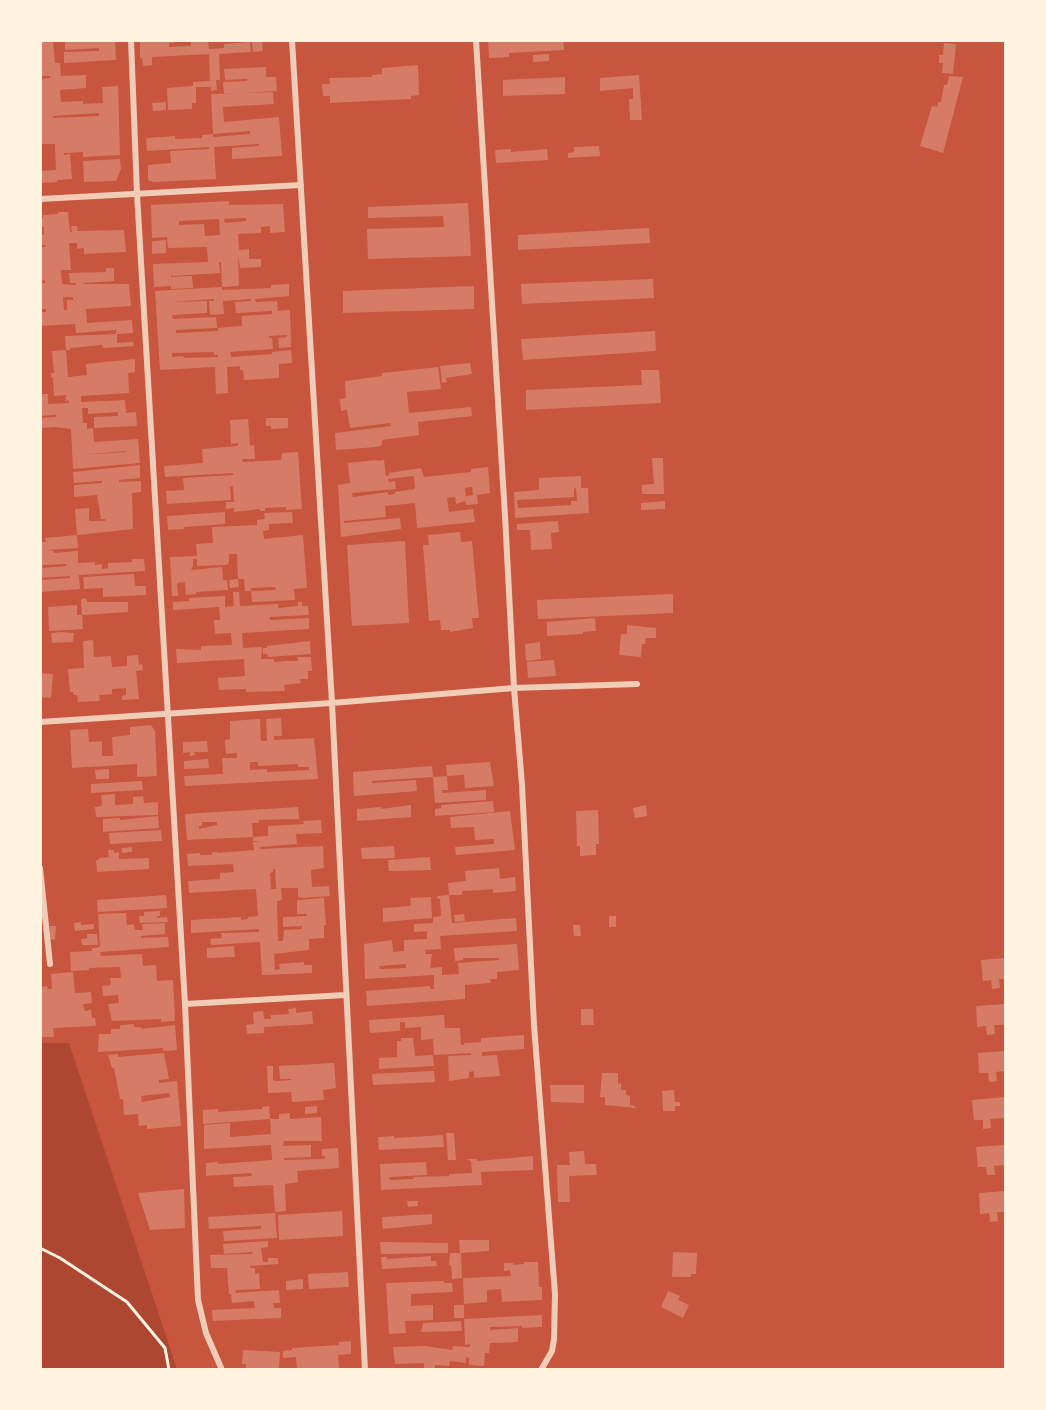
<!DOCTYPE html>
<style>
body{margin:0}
#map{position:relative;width:1046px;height:1410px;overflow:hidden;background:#c8553d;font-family:Mulish,sans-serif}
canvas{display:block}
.frame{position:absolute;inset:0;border:42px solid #fff3e0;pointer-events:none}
</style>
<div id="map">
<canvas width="1046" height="1410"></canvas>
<div class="frame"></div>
</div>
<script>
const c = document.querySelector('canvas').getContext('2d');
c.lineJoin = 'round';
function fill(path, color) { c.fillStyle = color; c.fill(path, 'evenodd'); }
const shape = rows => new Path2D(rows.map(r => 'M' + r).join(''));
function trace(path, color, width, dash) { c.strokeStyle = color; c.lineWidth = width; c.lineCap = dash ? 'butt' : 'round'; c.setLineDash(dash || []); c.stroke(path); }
fill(shape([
 [41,1043,69,1043,177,1369,41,1370]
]), '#ae4732');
fill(shape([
 [40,40,53,40,55,63,60,63,61,76,86,75,86,88,60,90,61,102,83,101,83,104,103,103,102,87,118,86,120,155,83,157,83,152,64,153,64,155,70,154,72,179,57,180,57,182,40,183,40,171,56,170,55,144,40,144,40,79,50,78,50,76,40,76],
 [99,113,99,116,53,118,53,116],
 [65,40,115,40,116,60,64,63,64,52,99,51,99,48,65,50],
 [140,40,177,40,177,42,169,43,169,47,191,46,191,40,208,40,209,49,224,48,224,44,250,42,251,52,219,54,220,80,216,80,217,90,211,91,211,87,196,87,196,103,192,103,192,109,168,110,167,88,193,86,193,82,210,81,209,54,152,57,152,65,143,66,142,58,140,58],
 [488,40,563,40,564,50,509,53,509,57,489,58],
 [252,42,262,42,263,51,253,52],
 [944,43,956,44,953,74,942,73,943,63,939,63,939,55,943,55],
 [549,54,549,61,533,62,533,55],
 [418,65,419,95,411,96,411,99,330,103,330,96,323,96,322,84,330,84,329,78,372,77,372,75,382,74,382,68],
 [266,67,266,77,276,77,277,91,224,94,223,82,247,81,247,79,225,80,224,69],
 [639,75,642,120,630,120,629,99,633,99,633,88,600,91,600,78],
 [949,76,963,77,943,153,920,146,932,106,937,107,938,102,941,102,944,85,947,85],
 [565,77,565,94,503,96,503,80],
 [273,92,274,104,223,107,224,122,279,117,282,156,232,159,232,148,259,146,259,144,214,147,216,179,153,182,148,180,148,165,171,163,170,151,209,149,209,147,147,151,146,138,175,136,175,139,202,138,202,135,213,134,211,94],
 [250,131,250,134,213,137,213,134],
 [166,102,166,110,153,111,152,103],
 [599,146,600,156,568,158,568,153,574,152,574,147],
 [511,149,511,152,547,149,548,160,496,163,495,150],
 [120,159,121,169,116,181,84,182,83,161],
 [229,201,229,205,283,204,285,232,270,233,270,226,261,227,261,233,238,234,239,250,249,249,249,259,261,259,261,267,240,268,239,260,238,260,239,286,222,287,221,262,219,262,220,273,172,276,171,273,171,277,192,276,193,288,171,289,171,286,154,287,153,264,208,262,207,247,168,248,167,237,152,238,151,205],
 [246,218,246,221,225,223,224,219],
 [219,219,220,235,205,236,204,224,179,225,179,221],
 [468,203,471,256,368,259,367,229,444,227,443,216,368,218,368,207],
 [58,212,68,212,70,232,72,232,71,226,77,226,78,231,124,230,126,252,84,254,84,248,77,249,77,243,69,243,71,270,61,270,62,284,76,285,76,283,70,283,69,273,106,272,106,268,114,268,114,281,84,283,84,284,129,284,131,306,86,309,87,323,132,320,133,333,117,334,117,343,133,342,134,346,103,348,102,345,70,348,70,350,66,350,65,336,116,334,116,330,76,333,75,324,40,326,40,312,46,312,46,309,40,309,40,283,45,283,45,280,40,281,40,247,45,247,45,245,40,245,40,235,44,235,44,227,40,227,40,218,43,218,43,215,58,214],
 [63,297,73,297,73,300,67,300,67,310,64,310],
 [649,228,650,243,518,250,518,235],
 [166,240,166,253,152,254,152,241],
 [653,279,654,298,522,304,521,284],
 [289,284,289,296,255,299,256,302,277,301,278,311,290,310,291,347,279,348,278,338,287,337,287,335,269,336,269,338,272,338,273,349,230,352,231,357,272,354,272,352,291,350,292,363,279,364,279,378,244,380,243,370,240,370,240,366,227,367,228,393,216,394,215,367,160,370,155,291,222,287,222,290,271,288,271,285],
 [214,299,214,301,209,301,210,315,224,314,223,301,251,299,251,301,235,302,236,313,272,311,272,314,242,316,242,326,218,328,218,331,176,333,176,330,217,328,216,317,173,319,172,315,207,313,207,301,170,302],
 [214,352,214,355,218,355,218,357,184,358,183,356,172,357,172,353],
 [474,286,474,309,343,313,343,291],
 [655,331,656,351,523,360,521,339],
 [66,350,68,377,87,375,86,364,135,359,135,372,128,373,129,393,81,396,81,402,125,400,126,413,136,412,137,426,94,428,94,417,118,416,118,412,88,414,88,408,82,408,83,423,87,423,87,429,93,428,94,442,138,439,140,463,73,469,71,429,56,427,40,428,40,418,56,417,56,415,40,416,40,394,48,394,48,404,69,403,69,400,66,401,66,395,54,396,53,377,51,378,51,373,54,373,52,351],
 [126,451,126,452,81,455],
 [470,363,472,374,446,378,447,382,442,383,440,366],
 [438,367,441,389,407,392,409,413,471,407,472,416,418,422,419,435,382,440,382,445,377,447,336,450,335,433,391,426,390,423,350,428,347,410,341,411,340,399,346,398,345,381,382,376,382,373],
 [641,370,659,370,661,403,526,410,526,390,642,385],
 [266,418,288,418,288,428,271,429,271,426,266,426],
 [248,419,250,446,254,445,255,459,242,459,243,462,281,460,282,453,298,452,302,509,286,510,286,507,265,508,265,511,260,511,260,509,234,512,234,508,226,509,226,502,234,502,233,486,230,487,231,500,167,504,166,491,184,490,183,478,233,475,233,473,165,477,164,466,203,463,202,449,238,446,238,443,231,444,230,420],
 [652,458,663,458,664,494,642,494,642,485,654,484],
 [377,460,377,461,384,460,386,476,389,475,389,473,421,468,424,477,471,472,471,469,488,467,490,493,477,495,478,504,466,505,465,501,456,504,455,497,447,498,449,512,473,509,475,522,417,528,415,503,385,506,386,517,344,521,344,523,400,518,401,529,341,537,338,485,350,483,348,463],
 [414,476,415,489,395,492,395,494,388,495,388,492,353,497,352,493,396,489,395,481,389,482,388,479],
 [472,487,473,495,466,496,465,488],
 [140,465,140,478,119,480,119,482,141,481,141,492,132,493,133,529,77,535,78,548,48,550,54,551,54,553,78,551,78,563,95,562,95,565,102,564,102,569,108,568,108,563,132,562,132,559,144,559,145,571,79,575,80,589,40,592,40,580,70,578,70,576,40,578,40,542,46,542,45,538,77,535,75,509,89,508,89,521,105,521,105,519,101,519,97,495,74,497,74,485,102,483,102,481,74,483,73,472],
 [66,564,66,566,43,568,43,565],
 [581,476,581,488,588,488,589,513,515,518,514,492,539,490,539,478],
 [576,488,577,501,571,501,571,505,518,508,517,500,574,497,574,489],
 [665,501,665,509,641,510,641,503],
 [225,512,225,524,184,527,184,529,168,530,167,516],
 [292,512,293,523,269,524,269,530,263,531,264,539,303,535,307,588,294,589,295,600,252,602,251,591,276,590,275,587,251,588,251,591,245,591,244,579,238,579,237,554,229,554,229,563,226,565,197,566,197,559,193,559,193,566,191,570,222,567,223,580,227,580,228,590,196,592,196,594,186,595,185,582,177,583,178,596,172,596,170,557,197,556,196,544,213,543,212,527,257,525,257,520,265,519,264,513],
 [558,521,559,532,551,533,552,549,531,550,530,530,517,530,517,524],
 [460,532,461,542,472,541,479,618,472,618,473,628,450,632,450,630,441,630,440,620,429,621,423,545,429,545,428,535],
 [405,541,409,623,352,626,347,545],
 [134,574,135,586,146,586,146,595,103,597,103,588,84,589,83,577],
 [238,579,239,587,230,588,229,580],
 [233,592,239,592,240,606,278,604,278,608,298,606,298,602,302,602,302,606,308,606,309,615,270,617,270,620,309,618,309,629,242,633,243,648,262,647,261,659,274,659,274,662,286,661,298,661,297,657,311,657,312,671,308,671,308,679,300,679,301,683,284,685,285,691,246,692,246,689,219,690,218,678,245,676,244,659,177,663,176,649,201,650,201,646,232,645,231,633,215,634,214,620,220,620,219,607,173,610,173,602,189,601,189,598,225,596,225,607,234,606],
 [673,594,673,613,538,619,537,600],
 [86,598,87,602,128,602,128,612,82,615,81,599],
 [77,605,77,615,82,615,83,629,49,631,48,607],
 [595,618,596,631,583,632,583,634,547,636,547,622],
 [627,625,656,628,656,638,646,638,645,644,642,644,641,657,619,655,621,634,627,634],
 [61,632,74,633,73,642,52,643,51,633],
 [93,640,94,657,111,656,112,667,127,666,127,656,138,655,139,665,142,664,143,670,136,671,139,699,122,700,122,696,126,695,126,688,112,689,112,694,99,695,100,701,78,702,77,695,74,695,73,692,70,692,68,669,84,668,83,641],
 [310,641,311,654,268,657,267,654,263,654,263,648,267,648,267,646],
 [540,642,541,659,526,661,525,644],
 [554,660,556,676,528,678,527,662],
 [40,673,53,674,51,698,40,697],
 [281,718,282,736,274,736,274,740,314,738,318,779,185,786,184,776,223,774,222,758,237,758,237,753,226,754,225,740,230,739,230,721,260,719,261,741,267,741,266,719],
 [250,762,258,762,258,766,298,764,298,767,309,767,309,770,267,772,267,769,250,770],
 [151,725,155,731,157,776,137,777,137,764,72,768,70,730,88,729,89,742,102,741,102,756,113,756,112,737,130,735,130,727],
 [207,741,208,752,194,752,195,755,190,756,190,752,183,753,183,742],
 [208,759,209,768,184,769,184,761],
 [490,762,494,786,465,788,464,775,447,776,446,765],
 [432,766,433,777,372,781,372,783,416,780,417,791,354,796,353,772],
 [109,769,109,779,96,779,95,770],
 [447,776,448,790,442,790,442,793,486,790,486,800,435,803,433,777],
 [142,781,143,790,91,793,91,784],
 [115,794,115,805,133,804,133,797,143,796,144,803,158,802,158,815,96,817,95,807,102,806,101,795],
 [493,801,494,812,435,816,435,809,441,808,441,805],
 [411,805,411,817,357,821,357,809,381,807,381,809],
 [646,805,647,816,635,818,633,808],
 [298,807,299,819,259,820,259,823,252,823,253,837,187,840,185,814],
 [202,822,217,822,217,825,199,829,199,826,202,826],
 [598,810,599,844,596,844,596,855,580,856,580,846,577,846,576,811],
 [510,811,515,850,456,855,455,847,494,844,494,839,475,840,474,827,451,828,450,817],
 [158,816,159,828,103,832,103,819,120,818,120,820],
 [321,820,322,833,296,834,297,844,260,847,261,849,323,846,324,868,311,870,312,887,329,886,330,896,302,898,298,897,298,888,281,888,282,900,277,901,278,941,283,941,284,930,302,929,302,926,283,927,283,917,307,916,307,914,297,914,297,900,324,898,326,925,324,925,324,938,309,939,309,950,274,954,275,970,280,969,279,964,304,962,304,965,312,965,312,973,262,975,260,942,211,945,210,939,222,938,221,933,259,932,259,929,191,933,191,920,241,917,241,920,248,919,248,917,258,916,256,889,189,893,188,881,220,879,220,873,234,872,233,864,188,866,187,854,200,853,200,855,212,855,212,852,218,852,217,853,254,850,253,842,261,842,253,841,253,837,268,836,268,826,304,824,303,821],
 [273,869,275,869,276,889,271,889,270,873,273,872],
 [161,830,162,841,110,844,109,833],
 [394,846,395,858,362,859,361,848],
 [132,847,132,852,122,853,122,848],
 [108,850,114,850,114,853,119,852,119,859,149,858,149,869,97,872,96,860,99,860,99,858,109,857],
 [430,857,431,870,389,871,388,860],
 [499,868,500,879,515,877,516,891,493,893,493,889,482,890,462,891,462,895,449,895,448,883,466,881,465,871],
 [166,895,167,908,98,912,97,900],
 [449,895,452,923,516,918,517,931,440,936,441,949,425,950,426,954,432,954,430,968,442,967,442,975,459,974,458,963,499,960,499,958,463,958,463,960,455,961,454,948,517,944,519,970,497,972,497,979,490,979,491,983,465,985,465,999,367,1006,366,991,430,986,430,989,434,989,434,975,365,979,364,944,392,940,393,952,404,951,404,940,427,939,427,931,414,932,414,924,433,923,433,917,441,916,440,899,438,899,437,896],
 [406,964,406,968,380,969,379,966],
 [431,897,432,918,383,922,383,908,411,906,410,898],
 [160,911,160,916,157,916,157,918,167,917,168,922,140,923,139,916,144,916,144,912],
 [126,913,127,925,134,924,135,930,143,930,142,924,165,923,165,934,141,936,141,938,168,937,169,947,100,952,101,956,142,954,143,966,156,965,157,981,173,980,175,1021,161,1022,161,1019,112,1021,108,1004,119,1003,118,995,103,996,102,986,111,985,110,978,121,978,120,967,89,968,89,970,71,971,70,952,92,951,92,948,100,947,98,914],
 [464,914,465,921,455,922,454,915],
 [609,916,616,916,616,927,609,927],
 [81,922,81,925,94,924,94,929,75,931,74,923],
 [573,925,580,925,581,936,574,936],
 [50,926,56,926,55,940,49,939],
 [87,934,97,934,98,945,82,945,81,939,87,938],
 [234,946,235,957,207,958,207,948],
 [1005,958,1005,979,999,979,1000,988,992,989,991,980,983,981,981,960],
 [73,972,75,993,91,992,92,1003,83,1004,85,1011,91,1010,92,1018,95,1018,96,1026,53,1028,54,1037,41,1037,40,987,47,986,48,989,52,989,51,974],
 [1005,1004,1005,1025,994,1025,995,1034,987,1035,986,1026,977,1027,976,1006],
 [296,1008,296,1013,312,1011,313,1024,264,1027,264,1033,247,1034,246,1025,254,1024,253,1012,263,1011,264,1019,271,1019,271,1015,289,1014,288,1009],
 [581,1009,593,1009,594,1025,581,1025],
 [444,1015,445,1028,460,1028,461,1045,464,1045,464,1043,481,1042,481,1038,524,1035,524,1049,482,1052,482,1056,497,1055,500,1076,474,1078,474,1071,469,1072,469,1078,449,1081,448,1056,471,1055,471,1053,434,1055,433,1039,421,1040,421,1027,405,1028,405,1022,400,1022,400,1031,370,1033,369,1020],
 [134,1024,134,1027,141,1027,141,1029,175,1025,177,1050,163,1051,163,1048,98,1052,99,1034,111,1034,111,1029,120,1029,120,1025],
 [401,1038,413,1038,415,1056,433,1055,434,1066,379,1069,379,1058,397,1057,397,1041,401,1041],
 [1005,1051,1005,1071,996,1072,997,1081,989,1082,988,1073,979,1073,978,1053],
 [164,1053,169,1079,159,1080,159,1083,177,1081,181,1126,147,1129,147,1125,139,1126,138,1114,124,1115,123,1099,120,1099,114,1068,112,1068,108,1055,118,1054,118,1057],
 [169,1093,170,1097,142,1102,141,1096],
 [334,1063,336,1088,323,1090,324,1100,292,1102,291,1092,268,1093,267,1066,273,1066,273,1080,276,1081,291,1080,291,1079,280,1079,279,1066],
 [434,1071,435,1082,373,1085,372,1074],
 [602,1073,618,1073,618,1084,621,1083,621,1090,626,1090,626,1095,630,1096,630,1105,635,1106,635,1108,605,1105,605,1097,600,1097],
 [550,1085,584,1085,584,1103,551,1102],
 [674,1090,675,1102,680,1102,680,1106,675,1106,675,1111,663,1111,662,1091],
 [1005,1097,1005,1118,990,1119,991,1128,983,1129,983,1120,974,1120,972,1100],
 [269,1106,270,1119,203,1124,203,1110,218,1109,218,1112,262,1109,262,1107],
 [317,1106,317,1113,305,1114,305,1107],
 [290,1113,290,1119,321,1117,322,1141,284,1141,283,1146,311,1145,311,1157,284,1158,284,1160,325,1159,325,1156,322,1156,322,1149,338,1148,339,1168,297,1171,298,1182,285,1184,286,1211,275,1212,273,1185,234,1187,233,1177,252,1176,251,1173,206,1176,206,1163,218,1162,218,1164,272,1160,272,1158,271,1145,204,1149,204,1125,230,1123,230,1137,271,1134,270,1119,279,1119,279,1114],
 [446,1133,454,1133,456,1160,448,1160],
 [443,1135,444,1147,379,1150,378,1137,394,1136,394,1138],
 [1005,1145,1005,1165,994,1166,995,1175,987,1175,986,1167,978,1167,976,1147],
 [584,1151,585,1164,596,1164,597,1175,569,1176,570,1202,558,1202,557,1165,570,1165,569,1152],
 [533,1156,533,1170,481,1172,482,1185,381,1190,380,1164,426,1162,427,1175,389,1177,390,1180,414,1179,413,1177,449,1176,449,1174,472,1173,471,1161,466,1159,477,1159,477,1161],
 [184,1189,185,1228,150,1230,138,1193],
 [1005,1191,1005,1212,997,1212,998,1221,990,1222,989,1213,980,1214,979,1193],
 [407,1201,418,1201,418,1206,408,1207],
 [342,1211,343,1236,279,1240,278,1215],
 [275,1213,277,1238,224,1241,223,1231,261,1229,261,1226,209,1229,208,1217],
 [432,1214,432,1224,383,1229,382,1217],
 [459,1240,489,1240,489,1251,460,1253],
 [268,1241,268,1247,261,1248,263,1262,268,1262,268,1258,278,1258,278,1264,250,1266,250,1268,255,1268,255,1274,259,1273,260,1289,235,1290,236,1293,279,1290,280,1303,273,1303,274,1308,281,1308,281,1318,213,1321,212,1310,255,1308,254,1301,232,1303,231,1294,229,1294,227,1268,211,1268,210,1255,252,1254,253,1252,224,1254,223,1244],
 [380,1242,448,1243,448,1253,381,1254],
 [673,1252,697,1253,696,1274,691,1274,691,1277,672,1277],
 [450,1253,461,1253,462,1278,452,1279,451,1265,449,1266],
 [431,1256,431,1261,436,1261,437,1266,382,1269,381,1257,387,1257,387,1259],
 [524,1262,538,1262,539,1287,542,1287,542,1300,502,1302,501,1289,487,1290,487,1302,464,1304,463,1278,511,1276,510,1270,504,1271,504,1263,513,1263,513,1265,524,1264],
 [348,1272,349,1287,309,1289,308,1274],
 [303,1279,303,1289,286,1290,286,1281],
 [444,1281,444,1283,452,1283,453,1292,411,1294,411,1306,433,1305,433,1320,405,1321,406,1333,389,1334,386,1283],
 [668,1291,680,1296,678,1300,689,1305,683,1318,661,1307],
 [454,1305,464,1305,464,1318,454,1318],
 [542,1315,542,1327,522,1328,522,1326,490,1327,490,1330,518,1328,518,1342,490,1343,489,1353,485,1353,484,1366,469,1365,469,1358,466,1357,466,1363,450,1361,449,1366,435,1365,435,1370,424,1369,424,1363,395,1364,393,1347,425,1346,452,1350,453,1346,470,1347,470,1344,465,1345,464,1319],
 [461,1321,462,1331,421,1332,423,1323],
 [351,1341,351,1354,338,1355,339,1368,297,1369,296,1357,283,1358,283,1351,292,1350,292,1348,339,1345,339,1342],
 [243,1350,280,1352,279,1370,246,1370,246,1364,242,1364]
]), '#d67c66');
trace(shape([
 [40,1248,60,1258,127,1302,165,1348,169,1370]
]), '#fff3e0', 3);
trace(shape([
 [131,40,137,194,185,1004,198,1300,206,1333,222,1370],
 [292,40,332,703,365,1370],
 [476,40,505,516,514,688,522,785,534,1025,555,1294,554,1339,552,1351,541,1370],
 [40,199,301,185],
 [40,722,332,703,514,688,637,684],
 [40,868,50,964],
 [185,1004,345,995]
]), '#f1ccb7', 6);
</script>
